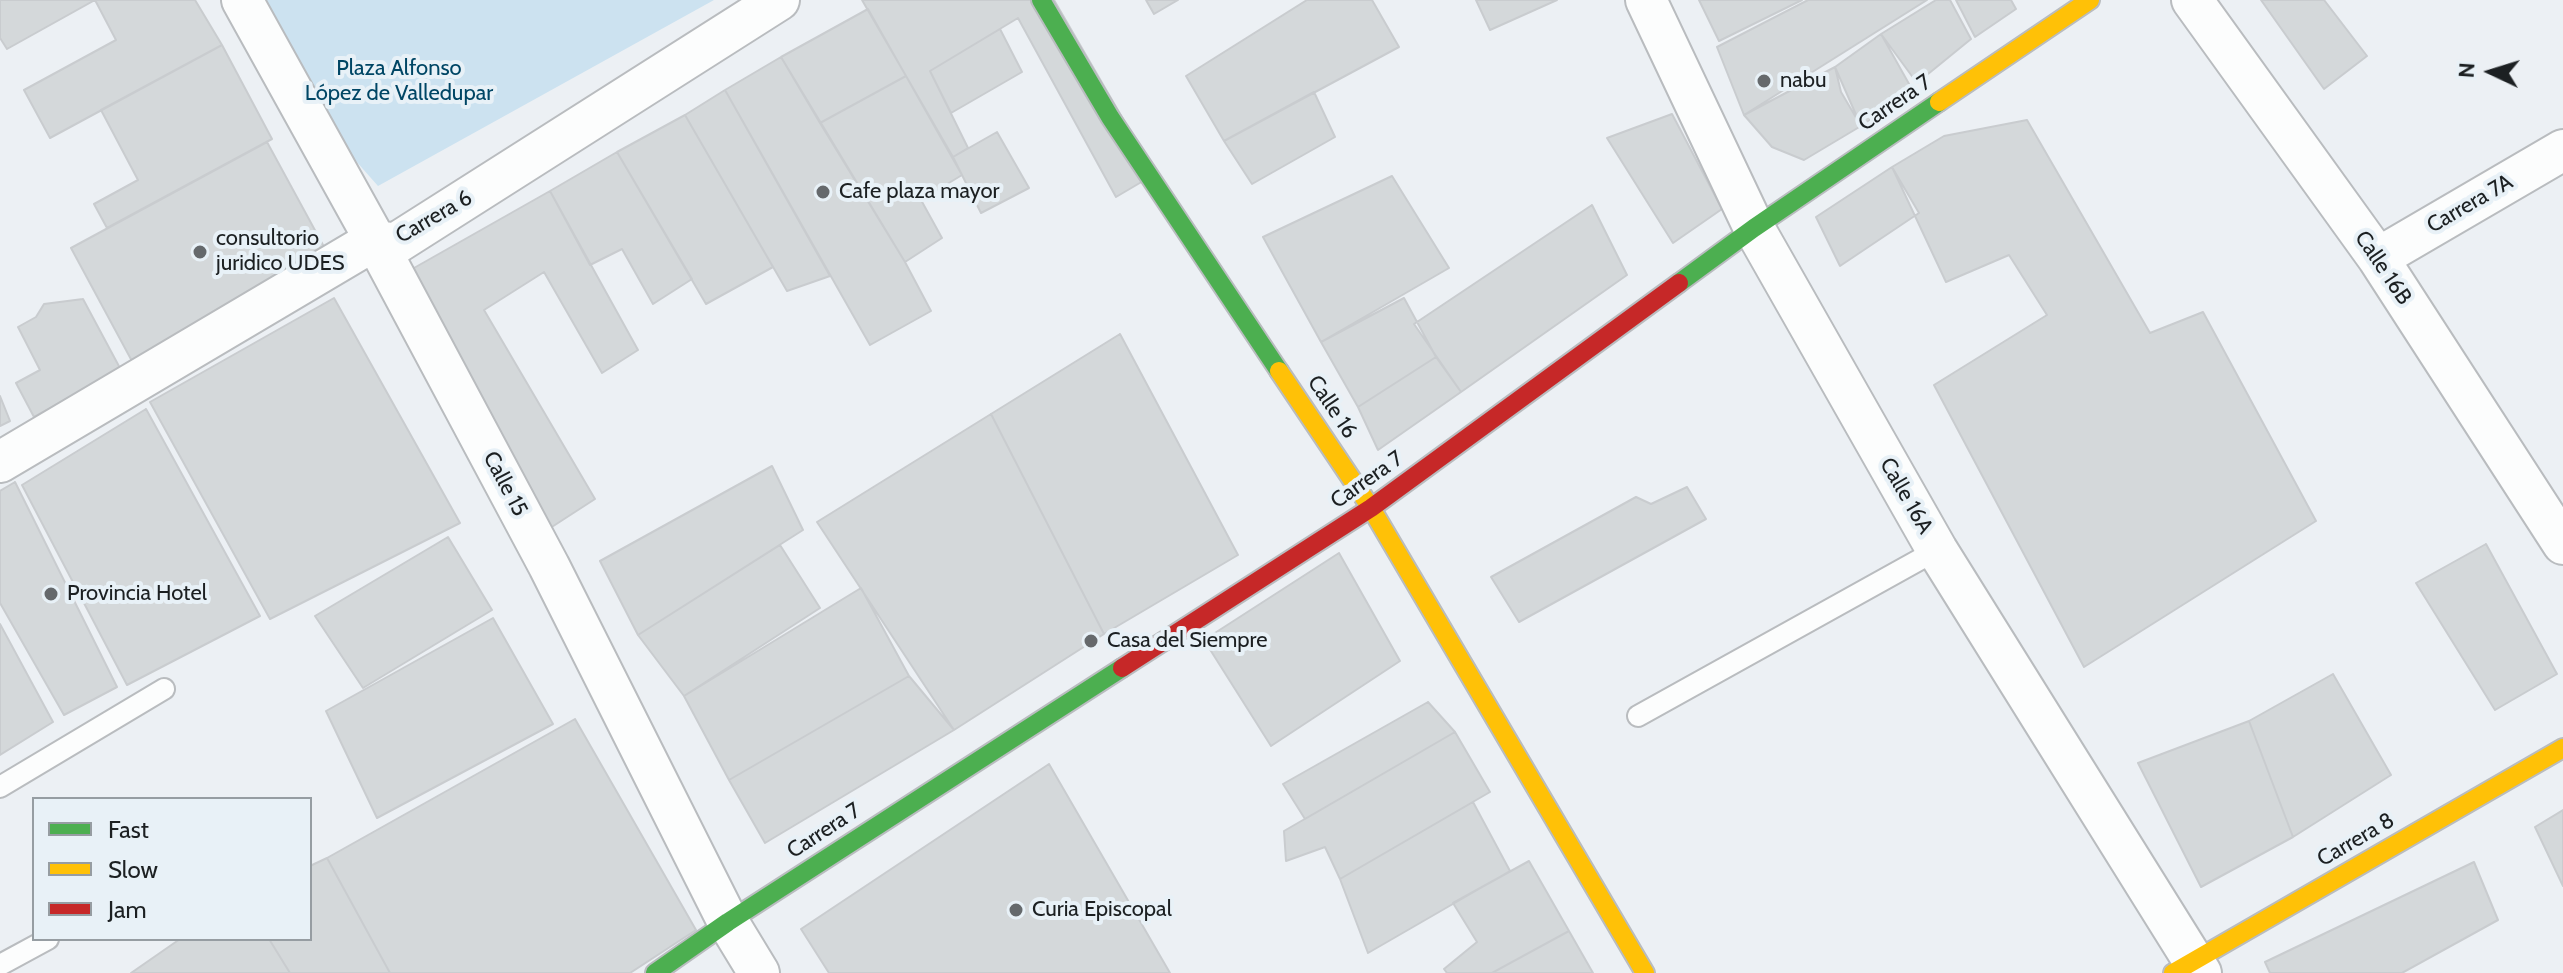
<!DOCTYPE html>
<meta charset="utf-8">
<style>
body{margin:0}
#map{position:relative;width:2563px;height:973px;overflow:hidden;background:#ecf0f4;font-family:Cabin,sans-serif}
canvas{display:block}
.legend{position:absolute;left:32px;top:797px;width:280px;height:144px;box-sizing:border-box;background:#e8f1f7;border:2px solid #969da2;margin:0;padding:10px 14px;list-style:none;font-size:24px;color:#1c2022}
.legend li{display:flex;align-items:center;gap:16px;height:40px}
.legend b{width:40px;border:2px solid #969da2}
.north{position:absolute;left:2451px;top:32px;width:80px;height:80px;-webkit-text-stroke:6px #e8f1f7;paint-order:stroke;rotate:274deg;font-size:22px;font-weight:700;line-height:32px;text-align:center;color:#1c2022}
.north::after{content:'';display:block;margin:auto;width:28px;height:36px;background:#1c2022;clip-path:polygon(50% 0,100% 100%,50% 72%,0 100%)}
</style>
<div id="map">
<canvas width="2563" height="973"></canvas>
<ul class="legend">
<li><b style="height:10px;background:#4caf50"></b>Fast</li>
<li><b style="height:10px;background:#ffc107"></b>Slow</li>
<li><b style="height:10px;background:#c62828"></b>Jam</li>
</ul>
<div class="north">N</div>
</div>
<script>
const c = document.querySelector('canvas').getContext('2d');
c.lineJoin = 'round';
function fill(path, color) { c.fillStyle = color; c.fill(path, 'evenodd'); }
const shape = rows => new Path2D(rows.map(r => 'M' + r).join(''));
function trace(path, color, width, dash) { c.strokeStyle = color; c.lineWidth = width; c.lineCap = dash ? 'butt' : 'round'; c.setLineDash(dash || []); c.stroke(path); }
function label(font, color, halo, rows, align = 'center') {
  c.font = font + ' Cabin,sans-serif'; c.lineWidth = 8; c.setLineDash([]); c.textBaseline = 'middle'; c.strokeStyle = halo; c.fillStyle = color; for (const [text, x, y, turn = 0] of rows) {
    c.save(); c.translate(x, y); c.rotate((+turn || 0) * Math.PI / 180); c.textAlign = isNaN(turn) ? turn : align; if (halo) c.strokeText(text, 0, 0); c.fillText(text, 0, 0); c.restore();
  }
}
fill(shape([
 [258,0,714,0,378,186,355,160,345,142,331,139]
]), '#cce2f0');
const building = shape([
 [0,0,95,0,7,49,0,38,0,0],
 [95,0,195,0,222,45,50,138,24,90,116,40,95,0],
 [862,0,1054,0,1155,174,1116,197,1018,18,930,71,968,148,953,157,862,0],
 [1146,0,1178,0,1154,14,1146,0],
 [1307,0,1372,0,1399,47,1224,141,1186,76,1307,0],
 [1476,0,1557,0,1490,30,1476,0],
 [1699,0,1802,0,1719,41,1699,0],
 [1808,0,1927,0,1744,115,1717,47,1808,0],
 [1936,0,1950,0,1971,39,1917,83,1881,34,1936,0],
 [1956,0,2011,0,2016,9,1975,37,1956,0],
 [2261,0,2324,0,2367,56,2324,89,2261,0],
 [868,9,906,76,820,123,781,57,868,9],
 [1000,29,1022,72,951,113,930,71,1000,29],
 [1881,34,1913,91,1861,126,1835,67,1881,34],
 [222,45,272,139,107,228,94,204,138,180,101,110,222,45],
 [781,57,905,262,931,311,870,345,725,90,781,57],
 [1835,67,1841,92,1861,126,1804,160,1772,147,1744,115,1835,67],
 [906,76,962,175,921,200,942,238,905,262,820,123,906,76],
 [725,90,830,276,787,291,685,115,725,90],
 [1314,92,1335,137,1252,184,1224,141,1314,92],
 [1672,114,1722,209,1673,243,1607,138,1672,114],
 [685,115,773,267,706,304,617,152,685,115],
 [2027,120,2150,333,2203,312,2316,521,2084,667,1934,385,2047,315,2009,255,1946,282,1892,167,1944,136,2027,120],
 [997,132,1029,188,981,213,953,157,997,132],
 [267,142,329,256,133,363,71,248,267,142],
 [617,152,692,279,653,304,622,249,590,265,550,191,617,152],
 [1892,167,1919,213,1840,266,1816,217,1892,167],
 [1392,176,1449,268,1321,342,1263,237,1392,176],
 [550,191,638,350,602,373,544,272,484,310,595,499,541,534,391,281,550,191],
 [1592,205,1627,275,1461,392,1414,324,1592,205],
 [334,298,460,523,270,619,150,402,334,298],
 [1404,298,1436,357,1358,407,1321,342,1404,298],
 [83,299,121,370,34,417,16,383,40,370,18,327,36,317,44,304,83,299],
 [1120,334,1238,555,1104,634,991,414,1120,334],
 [1436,357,1461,392,1378,450,1358,407,1436,357],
 [0,396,10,421,0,426,0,396],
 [146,409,260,616,127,685,22,485,146,409],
 [991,414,1104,634,954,730,817,522,991,414],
 [772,466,803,530,638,635,600,561,772,466],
 [15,482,117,687,64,715,0,603,0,491,15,482],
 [1687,487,1706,519,1519,622,1491,577,1636,497,1651,504,1687,487],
 [448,537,492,610,363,688,315,616,448,537],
 [2486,544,2557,674,2495,710,2416,583,2486,544],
 [780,545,820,608,684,696,638,635,780,545],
 [1339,553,1400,661,1271,746,1204,640,1339,553],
 [861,588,909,676,729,780,684,696,861,588],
 [493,618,553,724,377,818,326,711,493,618],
 [0,624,53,722,0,755,0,624],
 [2333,674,2391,775,2293,837,2249,721,2333,674],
 [909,676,954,730,765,843,729,780,909,676],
 [1428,702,1455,732,1305,819,1283,784,1428,702],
 [575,719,696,930,630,973,390,973,327,858,575,719],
 [2249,721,2293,837,2201,887,2138,763,2249,721],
 [1455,732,1490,792,1340,879,1325,847,1286,861,1284,831,1455,732],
 [1049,764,1170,973,829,973,801,929,1049,764],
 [1473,802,1510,871,1368,953,1340,879,1473,802],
 [2563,810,2563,886,2535,827,2563,810],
 [327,858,390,973,290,973,269,939,310,939,310,866,327,858],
 [1529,861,1569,931,1492,973,1447,973,1444,969,1477,942,1453,903,1529,861],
 [2474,862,2498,920,2402,973,2270,973,2265,962,2474,862],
 [1569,931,1593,973,1492,973,1569,931],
 [180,939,269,939,290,973,131,973,180,939]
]);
fill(building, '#d4d8da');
trace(building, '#c9cccf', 2);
const lane = shape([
 [1638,716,1937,550],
 [0,787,164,689],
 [0,965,48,939]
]);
const street = shape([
 [242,0,375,240,549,566,728,922,759,973],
 [1646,0,1754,228,1937,550,2201,973],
 [2192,0,2378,258,2563,544],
 [2378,258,2563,150],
 [0,462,375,240,395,244,779,0]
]);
const fast = shape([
 [1041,0,1110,117,1279,371],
 [1679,283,1754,228,1939,102],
 [655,973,728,922,1122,668]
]);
const slow = shape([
 [1939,102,2090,0],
 [1279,371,1371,508,1645,973],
 [2173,973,2563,748]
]);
const jam = shape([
 [1122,668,1371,508,1679,283]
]);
trace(lane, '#b9bcbf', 24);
trace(street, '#b9bcbf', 44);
trace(fast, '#b9bcbf', 22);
trace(slow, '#b9bcbf', 22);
trace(jam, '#b9bcbf', 22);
trace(lane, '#fcfdfd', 20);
trace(street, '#fcfdfd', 40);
trace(fast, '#4caf50', 18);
trace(slow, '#ffc107', 18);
trace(jam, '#c62828', 18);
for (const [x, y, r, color] of [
 [1764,81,8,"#65696c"],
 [823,192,8,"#65696c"],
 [200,252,8,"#65696c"],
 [51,594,8,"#65696c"],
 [1091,641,8,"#65696c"],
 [1016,910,8,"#65696c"]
]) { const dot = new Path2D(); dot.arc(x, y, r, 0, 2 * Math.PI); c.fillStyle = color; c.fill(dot); trace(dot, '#e8f1f7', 3); }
label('22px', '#004665', '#e8f1f7', [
 ["Plaza Alfonso",399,69],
 ["López de Valledupar",399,94]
]);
label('22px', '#1c2022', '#e8f1f7', [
 ["nabu",1780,81],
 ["Cafe plaza mayor",839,192],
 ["consultorio",216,239],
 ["juridico UDES",216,264],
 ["Provincia Hotel",67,594],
 ["Casa del Siempre",1107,641],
 ["Curia Episcopal",1032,910]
], 'left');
label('22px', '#1c2022', '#e8f1f7', [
 ["Carrera 7",1895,103,-34],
 ["Carrera 7A",2470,204,-30],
 ["Carrera 6",434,217,-30],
 ["Calle 16B",2383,268,56],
 ["Calle 16",1332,407,56],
 ["Carrera 7",1367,480,-35],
 ["Calle 15",505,484,62],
 ["Calle 16A",1906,496,60],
 ["Carrera 7",824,831,-33],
 ["Carrera 8",2356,840,-30]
]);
</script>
